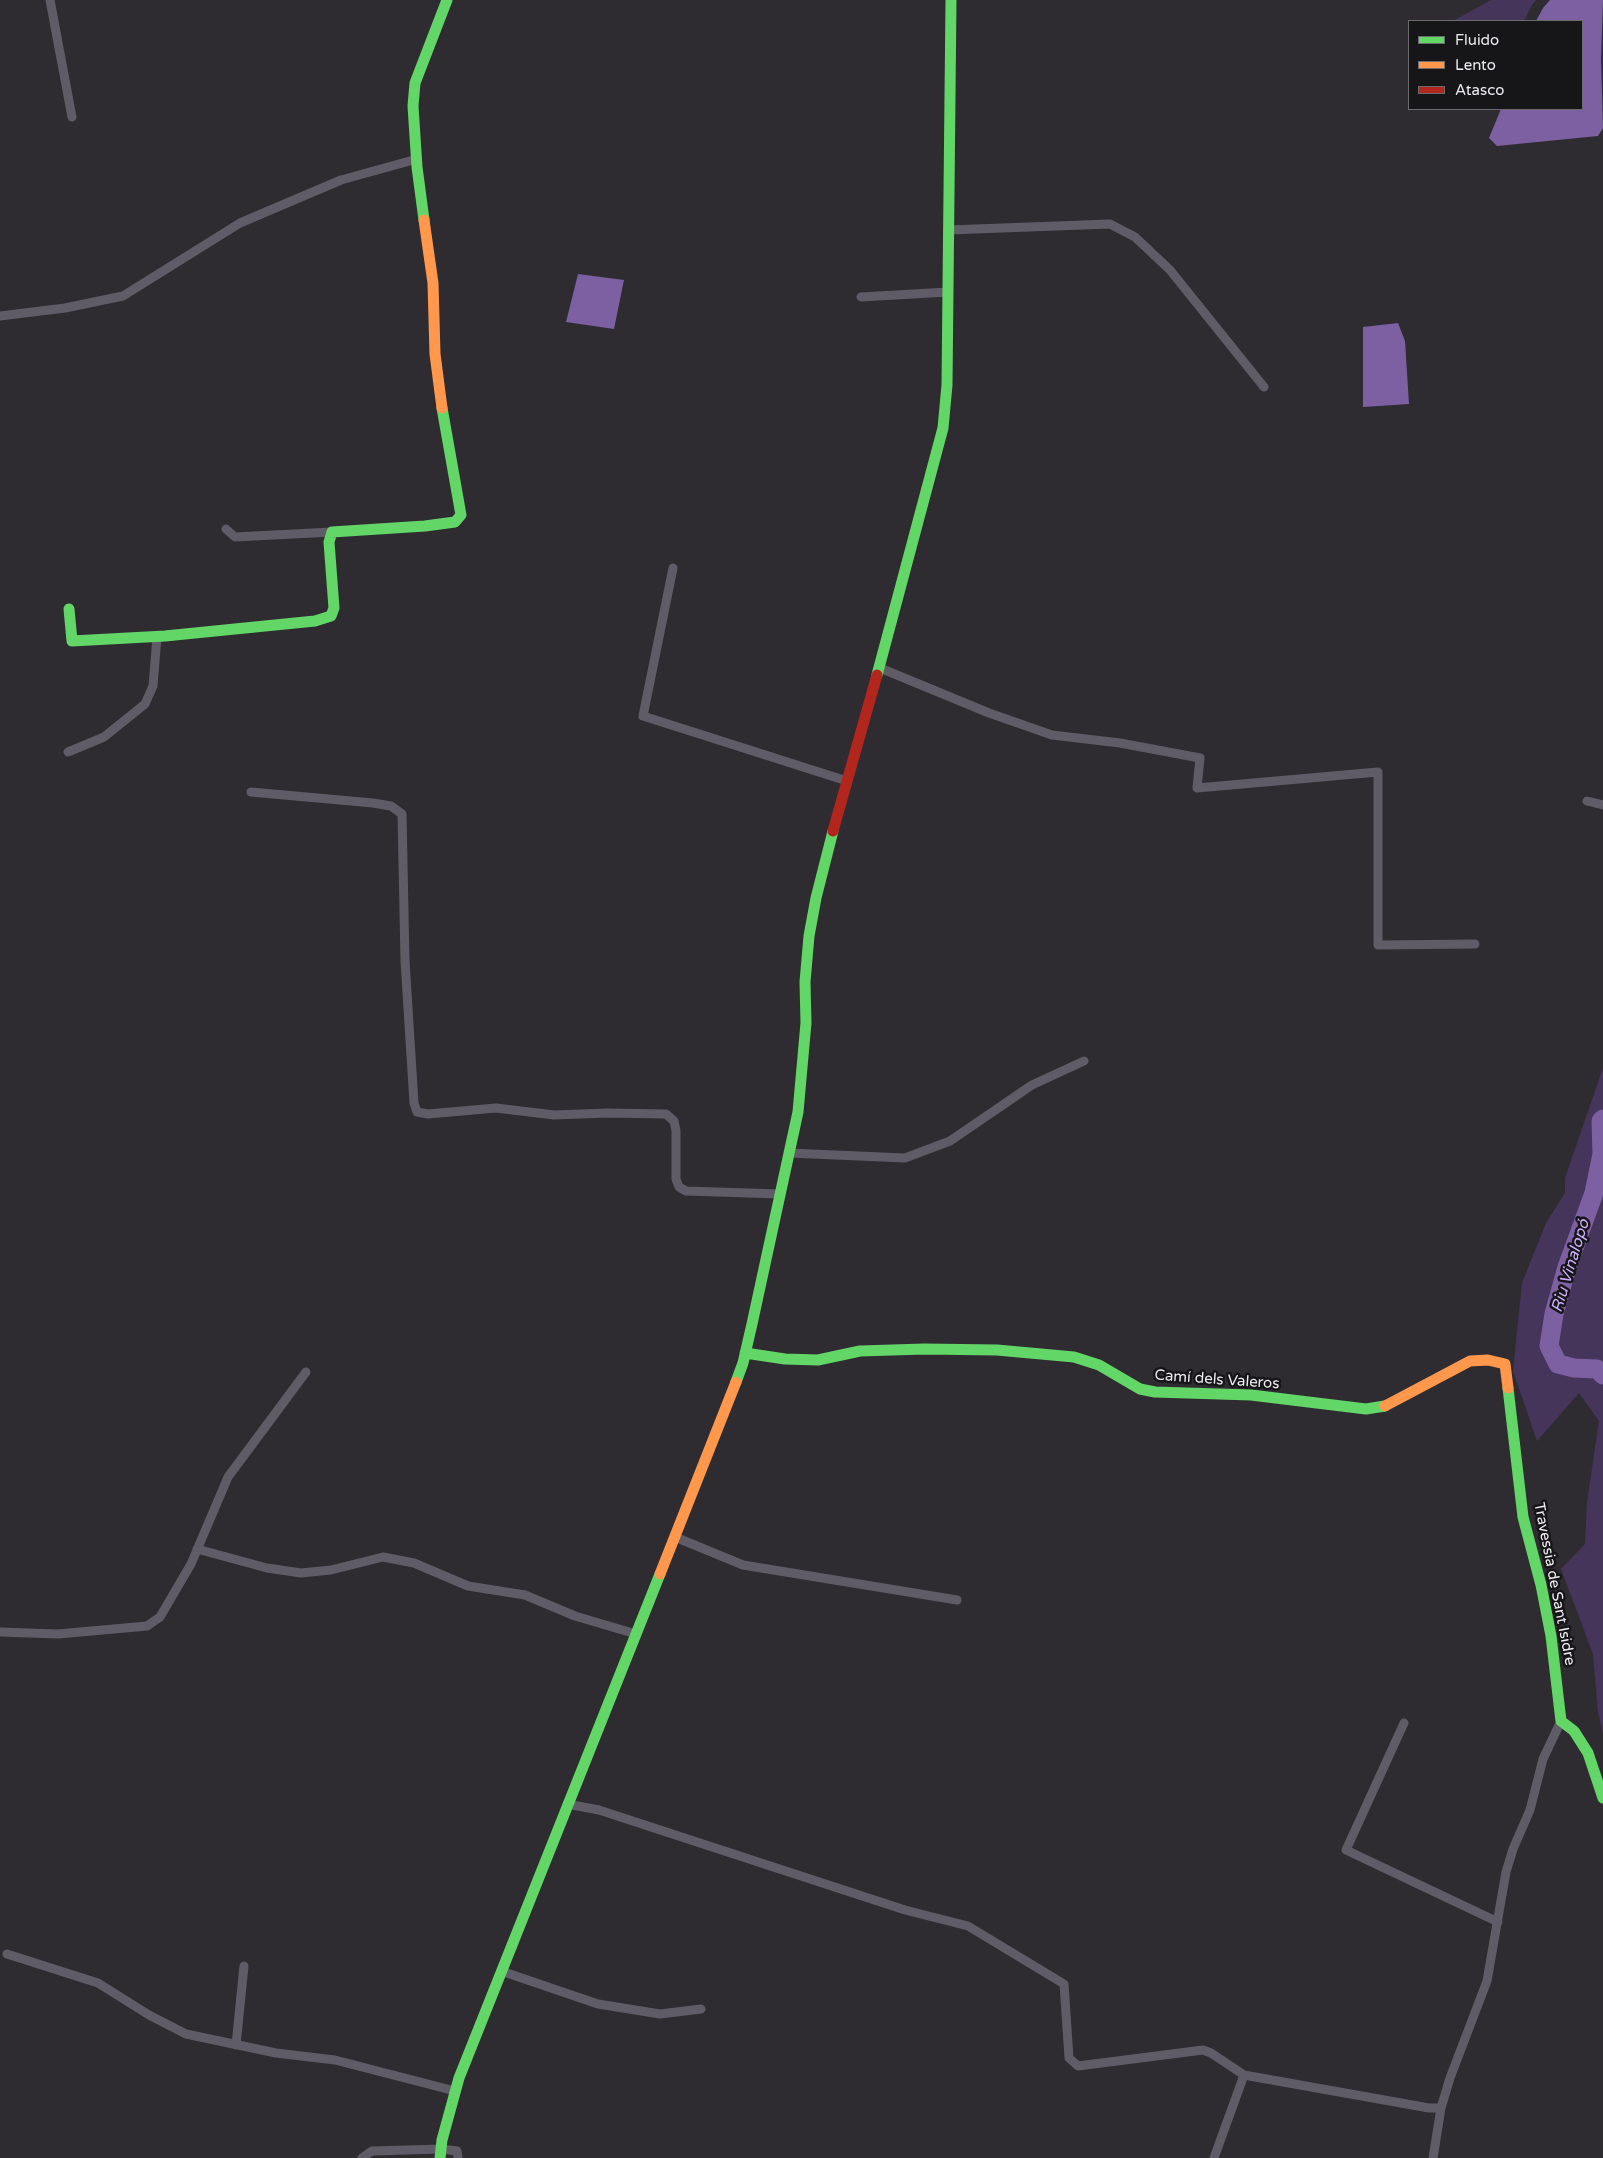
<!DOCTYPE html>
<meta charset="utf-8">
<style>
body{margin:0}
#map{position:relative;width:1603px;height:2158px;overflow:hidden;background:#2e2c31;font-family:"Varela Round",sans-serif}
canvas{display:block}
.legend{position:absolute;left:1408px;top:20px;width:175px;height:90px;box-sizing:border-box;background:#161517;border:1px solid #6c6b6d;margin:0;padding:6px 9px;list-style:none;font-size:15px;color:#edebef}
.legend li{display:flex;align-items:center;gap:10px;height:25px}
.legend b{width:25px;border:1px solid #6c6b6d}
</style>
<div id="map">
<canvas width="1603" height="2158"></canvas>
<ul class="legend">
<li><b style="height:6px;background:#63d668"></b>Fluido</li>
<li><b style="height:6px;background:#ff974d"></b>Lento</li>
<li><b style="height:6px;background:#b3261e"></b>Atasco</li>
</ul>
</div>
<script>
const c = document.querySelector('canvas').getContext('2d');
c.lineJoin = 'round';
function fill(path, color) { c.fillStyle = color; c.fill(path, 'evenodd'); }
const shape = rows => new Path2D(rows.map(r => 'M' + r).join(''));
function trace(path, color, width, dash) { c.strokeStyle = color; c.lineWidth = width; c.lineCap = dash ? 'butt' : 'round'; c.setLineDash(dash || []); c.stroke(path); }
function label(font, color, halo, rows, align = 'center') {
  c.font = font + ' "Varela Round",sans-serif'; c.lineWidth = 5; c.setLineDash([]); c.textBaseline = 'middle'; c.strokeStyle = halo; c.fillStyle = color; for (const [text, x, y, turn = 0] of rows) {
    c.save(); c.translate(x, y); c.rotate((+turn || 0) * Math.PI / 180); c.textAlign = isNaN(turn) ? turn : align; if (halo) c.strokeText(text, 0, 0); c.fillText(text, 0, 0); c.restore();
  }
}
fill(shape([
 [1491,0,1536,0,1532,5,1524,21,1453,21],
 [1603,1068,1603,1734,1598,1712,1593,1654,1561,1569,1585,1544,1587,1502,1599,1421,1579,1393,1537,1441,1513,1371,1522,1283,1546,1223,1565,1193,1565,1178]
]), '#45355b');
fill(shape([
 [1550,0,1603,0,1601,59,1603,128,1598,136,1497,146,1489,138,1501,109,1582,109,1582,21,1536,21,1543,8],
 [578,274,624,280,614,329,566,322],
 [1398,323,1405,341,1409,404,1363,407,1363,327]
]), '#7c60a2');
trace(shape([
 [1603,1119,1601,1121,1602,1154,1594,1193,1567,1267,1554,1314,1549,1346,1558,1364,1574,1368,1597,1369,1603,1375]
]), '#7c60a2', 19);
trace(shape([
 [50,0,72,117],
 [948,230,1110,224,1135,237,1170,270,1264,387],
 [861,297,948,292],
 [0,316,65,308,123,296,240,223,341,180,417,159],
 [226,529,235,537,332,532],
 [673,568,643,716,847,781],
 [880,668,989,713,1052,735,1120,743,1200,758,1197,788,1378,772,1378,945,1475,944],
 [68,752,104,737,145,704,153,686,157,637],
 [251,792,373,803,391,806,402,814,405,961,414,1103,417,1112,428,1114,496,1108,554,1115,607,1113,666,1114,674,1121,676,1131,676,1179,679,1187,686,1191,780,1194],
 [1587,801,1603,805],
 [789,1153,905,1158,950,1141,1032,1085,1084,1061],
 [675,1537,743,1565,957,1600],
 [197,1549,267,1568,301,1573,331,1570,383,1557,414,1563,468,1586,525,1595,575,1616,636,1634],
 [0,1632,58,1634,147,1626,160,1617,191,1564,228,1477,306,1372],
 [1404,1723,1346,1850,1498,1922],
 [567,1804,599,1810,905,1910,968,1926,1064,1984,1069,2058,1078,2066,1203,2050,1211,2053,1244,2075,1429,2108,1441,2108],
 [7,1954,98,1983,149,2015,186,2034,276,2053,335,2060,455,2091],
 [501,1971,598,2004,660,2014,701,2009],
 [236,2045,244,1966],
 [362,2158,372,2151,441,2149,457,2151,458,2158],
 [1214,2158,1244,2075],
 [1433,2158,1441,2108,1450,2078,1487,1981,1506,1872,1513,1849,1530,1810,1543,1759,1561,1721]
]), '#605c67', 9);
trace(shape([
 [424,220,417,167,413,106,415,83,447,0],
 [69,609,72,641,165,636,315,621,331,616,334,608,329,542,332,532,425,526,455,522,461,515,442,408],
 [877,675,943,428,947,385,951,0],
 [745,1353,785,1359,818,1360,860,1351,924,1349,997,1350,1074,1357,1099,1365,1140,1389,1155,1392,1251,1395,1366,1409,1385,1406],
 [736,1382,743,1363,752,1324,798,1112,806,1023,805,982,809,936,816,898,833,831],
 [1508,1388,1523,1517,1541,1585,1551,1636,1561,1721,1574,1731,1588,1753,1603,1798],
 [440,2158,442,2140,459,2078,660,1574]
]), '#63d668', 11);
trace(shape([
 [424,220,433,283,435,354,442,408],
 [1385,1406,1470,1361,1488,1360,1505,1364,1508,1388],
 [660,1574,736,1382]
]), '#ff974d', 11);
trace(shape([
 [833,831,877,675]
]), '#b3261e', 11);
label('15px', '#edebef', '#161517', [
 ["Camí dels Valeros",1217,1380,4],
 ["Travessia de Sant Isidre",1554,1584,79]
]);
label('italic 16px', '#cdadfb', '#161517', [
 ["Riu Vinalopó",1571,1266,-73]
]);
</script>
